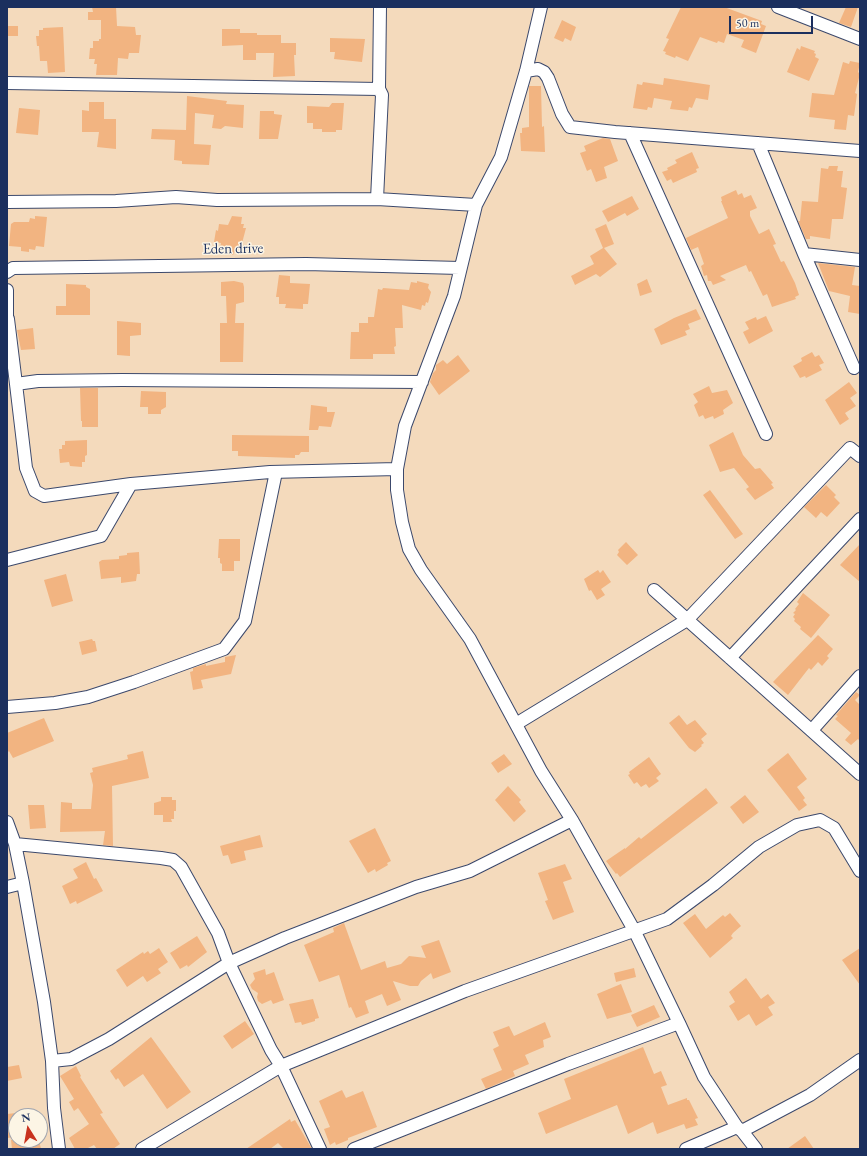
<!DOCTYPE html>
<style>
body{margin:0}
#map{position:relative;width:867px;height:1156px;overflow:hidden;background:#f4dabc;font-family:"EB Garamond",serif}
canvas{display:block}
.frame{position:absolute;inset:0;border:8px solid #1b2f5e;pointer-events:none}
.north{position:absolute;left:8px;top:1108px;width:40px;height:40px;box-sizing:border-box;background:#fcf5e5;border:1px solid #a2a6af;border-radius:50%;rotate:349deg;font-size:11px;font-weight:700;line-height:16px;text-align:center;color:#1b2f5e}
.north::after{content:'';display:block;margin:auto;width:14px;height:18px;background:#c8321e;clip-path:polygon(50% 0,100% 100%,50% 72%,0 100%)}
.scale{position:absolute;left:729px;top:16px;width:84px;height:18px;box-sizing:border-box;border:2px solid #1b2f5e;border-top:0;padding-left:5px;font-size:12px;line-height:14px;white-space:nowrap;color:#1b2f5e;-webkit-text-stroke:3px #fcf5e5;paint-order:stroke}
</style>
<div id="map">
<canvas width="867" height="1156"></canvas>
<div class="frame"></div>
<div class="north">N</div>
<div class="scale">50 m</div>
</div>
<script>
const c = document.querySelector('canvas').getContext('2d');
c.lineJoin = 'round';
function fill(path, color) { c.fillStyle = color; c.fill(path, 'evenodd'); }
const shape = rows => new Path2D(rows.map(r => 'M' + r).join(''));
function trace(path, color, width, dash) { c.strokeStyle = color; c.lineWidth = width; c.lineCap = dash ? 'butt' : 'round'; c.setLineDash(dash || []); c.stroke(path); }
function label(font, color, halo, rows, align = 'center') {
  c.font = font + ' "EB Garamond",serif'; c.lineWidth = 3; c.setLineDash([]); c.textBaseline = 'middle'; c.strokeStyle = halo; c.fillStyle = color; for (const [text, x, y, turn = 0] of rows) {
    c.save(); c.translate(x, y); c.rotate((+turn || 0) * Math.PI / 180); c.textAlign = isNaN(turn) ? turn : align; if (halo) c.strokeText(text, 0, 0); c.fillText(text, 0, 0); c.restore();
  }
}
fill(shape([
 [92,7,116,7,117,26,135,27,136,35,141,35,139,53,129,53,128,59,118,58,117,75,96,75,97,64,94,64,95,59,89,59,90,48,93,48,93,41,99,41,99,39,101,39,101,20,88,20,88,12,93,12],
 [681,7,724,7,762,21,761,24,766,26,756,53,741,47,744,40,727,34,724,43,718,41,717,43,700,37,688,61,676,56,675,58,665,54,666,52,663,51,669,39,666,38],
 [846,7,858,7,851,27,839,23],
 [562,20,576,27,571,41,565,38,563,42,554,38],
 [7,26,18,26,18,36,7,36],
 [63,27,65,72,48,73,47,61,40,61,39,46,37,46,36,36,39,36,39,30,43,30,43,28],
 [222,29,240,29,240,33,257,33,257,35,281,35,281,43,296,43,296,55,294,55,295,76,273,77,274,53,256,53,256,60,243,60,243,45,222,46],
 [330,38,365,39,362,62,334,59,335,52,330,52],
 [801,46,815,51,814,53,816,54,815,57,819,59,809,81,787,72,797,48,800,50],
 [850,61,860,63,858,72,860,74,855,93,857,94,854,116,848,115,846,130,834,129,835,120,809,117,812,93,834,95,843,62,849,64],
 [664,78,710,85,708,100,696,98,692,108,689,107,688,111,670,109,672,101,654,98,652,108,648,107,647,110,633,108,637,84,642,85,643,82,663,85],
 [529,86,541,86,542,127,544,126,545,152,521,151,520,133,522,133,522,128,529,127],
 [187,96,227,101,226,104,244,105,243,128,225,126,221,129,212,128,214,115,195,113,194,144,211,145,209,165,182,164,182,161,174,160,175,140,151,139,152,129,186,130],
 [89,102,104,102,104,119,116,119,116,149,97,147,99,132,82,132,82,110,89,111],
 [332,103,344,103,342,130,336,130,336,132,322,132,322,129,313,129,313,123,307,123,307,106,329,107],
 [19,108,40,110,38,135,16,133],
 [260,111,274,111,274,114,282,115,278,139,259,139],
 [603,138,610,139,618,161,604,167,607,178,596,182,591,169,587,171,580,153,586,151,584,146],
 [692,152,699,168,696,169,697,172,673,183,671,179,667,181,662,172,668,170,667,168,677,163,675,160],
 [829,166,838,166,837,171,843,171,841,187,847,188,843,219,832,219,830,239,810,236,810,239,806,239,798,221,800,221,802,201,818,202,821,168,828,169],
 [736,190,738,195,742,193,744,198,751,195,757,208,750,211,750,216,759,234,769,229,776,244,773,245,781,262,784,261,795,283,799,295,795,297,796,299,772,307,767,294,763,296,751,271,749,272,746,265,720,276,726,280,713,285,711,281,708,281,707,275,704,276,701,266,704,264,698,247,691,250,686,238,728,218,721,201,722,201,721,197],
 [632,196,639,209,627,216,625,213,608,222,602,211],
 [35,216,47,217,44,247,36,246,35,250,29,249,29,252,21,251,21,247,9,246,11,224,14,222,29,222,30,218,35,219],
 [232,216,242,217,241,224,244,224,243,228,246,228,241,247,237,247,233,255,219,253,221,243,214,242,216,230,218,231,219,224,228,225],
 [606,224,614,244,604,248,617,264,600,277,596,274,575,285,571,276,594,264,590,256,603,248,595,229],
 [818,263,855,267,852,285,860,286,860,314,848,312,850,296,829,291],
 [279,275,290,276,290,283,310,284,308,304,303,304,303,309,285,308,286,304,279,304,279,297,276,297],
 [647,279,652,292,640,296,637,284],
 [234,281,243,283,244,287,244,302,236,304,235,323,244,323,243,362,220,362,220,323,227,323,226,296,221,296,221,282],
 [417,281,429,284,428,288,431,292,428,303,426,302,425,306,422,305,421,310,402,305,403,328,395,328,396,346,394,347,395,354,373,354,373,359,350,359,351,332,359,332,359,323,368,323,368,317,374,317,378,289,382,290,383,288,409,290,411,282,417,283],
 [66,284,86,285,86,287,90,289,90,315,56,315,56,306,66,306],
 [696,309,701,319,688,324,690,329,685,331,687,335,661,345,654,329,674,318],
 [766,316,773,331,749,344,743,332,749,329,745,322,756,317,757,320],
 [117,321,141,323,141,335,130,336,130,356,117,355],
 [33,328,35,349,21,350,17,330],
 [812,352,815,357,819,355,824,363,819,365,822,370,806,378,805,376,800,378,793,366,802,361,801,358],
 [458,355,470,371,439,395,430,382,433,373,436,370,436,365,443,360,447,364],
 [849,382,857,393,850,398,856,406,845,413,849,419,840,425,825,400],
 [709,386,712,393,727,390,733,403,723,410,724,414,714,419,713,416,705,419,703,415,699,417,694,405,698,402,693,394],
 [80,388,98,388,98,427,82,427,82,421,81,421],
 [141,391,166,392,166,407,161,410,161,414,148,414,148,407,140,407],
 [311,405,327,407,327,412,335,412,331,427,319,426,318,430,309,430],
 [733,432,743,455,755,469,760,468,773,483,771,484,774,488,755,500,746,489,749,487,734,468,720,472,709,445],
 [232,435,309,436,309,452,301,452,299,455,295,455,295,458,238,456,238,451,232,451],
 [87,440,87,455,85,456,85,462,82,462,82,467,70,466,69,462,60,463,59,449,62,449,62,445,65,445,65,441],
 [826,485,836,495,834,497,840,503,827,517,821,512,816,518,804,507],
 [710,490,743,534,735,539,703,495],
 [219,539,240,539,240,561,234,561,234,571,222,571,222,564,220,563,220,558,218,558],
 [626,542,638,555,627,565,617,555,619,552,618,550],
 [860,544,860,582,840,565],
 [139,552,140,574,137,574,136,581,121,583,121,577,101,579,99,562,102,560,119,559,119,556,127,555,127,553],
 [598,570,600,573,603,570,611,582,601,589,605,595,597,600,591,590,589,591,584,579],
 [66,574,73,601,52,607,44,580],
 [803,593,830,615,811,638,800,629,801,627,794,621,795,619,793,617,795,614,793,613,796,610,795,609,799,604,797,602],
 [818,635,833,649,827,656,829,658,822,666,818,662,811,670,809,668,788,695,773,682],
 [92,639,93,641,95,641,97,651,82,655,79,642],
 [236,655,231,674,201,680,203,688,193,690,190,672,193,671,193,668,206,664,206,666,225,662,225,657],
 [856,692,860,695,855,700,860,705,860,741,858,739,851,745,845,740,851,733,835,719,838,716,836,715],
 [679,715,687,725,695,720,707,734,701,739,704,743,701,745,702,746,695,752,689,748,669,723],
 [44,718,54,741,13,758,9,751,7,753,7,733],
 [143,751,149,778,112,786,113,846,103,845,105,831,60,832,61,802,72,803,72,809,91,809,93,785,90,773,93,772,92,768,128,759,127,755],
 [788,753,807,779,797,787,805,798,803,800,807,805,799,811,767,770],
 [504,754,512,764,498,773,491,763],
 [649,757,661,774,656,778,659,781,649,788,646,784,641,787,637,782,634,784,628,775,630,774,629,772],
 [508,786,521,800,519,802,526,811,514,822,495,800],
 [706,788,718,803,620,877,617,873,616,874,606,861,625,848,625,849,639,837,641,839],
 [745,795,759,812,743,824,730,807],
 [161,797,172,797,172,800,176,800,176,811,174,811,174,819,171,819,172,822,163,822,163,815,154,815,154,803,161,801],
 [28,805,44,805,46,828,30,829],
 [375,828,391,861,387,863,388,865,376,872,375,869,368,873,349,841],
 [260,835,263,847,244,851,246,860,231,864,228,855,223,856,220,846],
 [86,862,94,879,96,878,103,891,77,904,76,901,70,904,62,886,78,878,73,869],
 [565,864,572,879,563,882,574,912,553,920,545,901,548,900,538,873],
 [730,913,741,926,733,933,731,936,733,938,710,958,683,923,695,914,706,929,723,915,725,917],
 [344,923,361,970,385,961,387,968,401,964,409,956,426,958,421,946,439,940,451,972,433,979,431,973,421,981,418,986,410,986,393,981,401,1000,387,1006,382,994,365,1001,369,1013,356,1018,351,1007,349,1008,339,975,319,982,304,945,334,932,333,928],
 [197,936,207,952,188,967,187,965,180,969,170,953],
 [159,948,168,962,158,969,161,973,147,982,143,976,127,987,116,970,143,952,144,954,148,951,150,954],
 [860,948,860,985,842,960],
 [634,968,636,977,616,982,614,973],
 [265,969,266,975,274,972,284,1000,273,1004,271,1000,262,1004,258,1001,257,997,258,993,252,989,250,985,255,979,253,973],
 [746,978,761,999,768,994,775,1003,768,1007,773,1015,756,1026,749,1014,738,1021,729,1006,735,1002,729,992],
 [621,984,632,1012,607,1019,597,994],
 [313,999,319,1018,315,1019,315,1021,302,1025,301,1022,295,1023,289,1004],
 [654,1005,660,1017,637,1027,631,1015],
 [245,1021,254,1034,232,1049,223,1036],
 [545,1022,551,1037,543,1040,544,1047,525,1055,529,1064,513,1071,515,1076,486,1089,481,1079,502,1070,493,1049,499,1046,493,1032,509,1026,514,1036],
 [151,1037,191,1092,167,1109,143,1074,124,1087,118,1078,116,1080,110,1071],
 [643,1047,654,1074,661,1071,667,1085,661,1087,668,1105,687,1098,687,1100,689,1100,698,1118,695,1119,698,1125,686,1129,684,1124,657,1134,653,1122,628,1134,617,1105,546,1134,538,1113,571,1099,564,1079],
 [19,1065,22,1078,7,1081,7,1067],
 [76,1066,81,1076,80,1077,103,1113,100,1114,120,1144,113,1149,97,1149,94,1145,86,1149,75,1149,69,1138,89,1124,78,1108,74,1111,69,1102,74,1099,60,1076],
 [342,1090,346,1098,363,1091,377,1127,348,1138,348,1140,336,1145,335,1142,330,1145,324,1129,330,1127,319,1101],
 [16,1113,16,1137,7,1138,7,1114],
 [290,1119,291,1122,295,1120,312,1149,284,1149,278,1143,270,1149,246,1149],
 [805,1136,814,1149,787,1149],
 [11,1140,39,1140,41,1149,12,1149]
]), '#f2b481');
const minor = shape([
 [541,7,526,71,501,157,476,205,454,296,405,426,397,469,397,490,402,522,409,549,421,570,470,639,541,771,572,820,634,930,679,1023],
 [778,7,860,39],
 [526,71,538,69,544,72,548,78,562,114,570,127,615,132,860,151],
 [7,83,379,89,382,95,377,199],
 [379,89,380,7],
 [630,133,766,434],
 [758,143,804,254,854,368],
 [7,202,116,201,176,197,217,200,377,199,476,205],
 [804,254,860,260],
 [7,272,13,268,306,264,460,268],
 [7,290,7,319],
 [8,319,16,384],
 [397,469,270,472,131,484,44,496,35,491,26,468,16,384,38,381,122,380,422,382],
 [7,560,101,536,131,484],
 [654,590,860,774],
 [730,658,860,519],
 [7,707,55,703,88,697,134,682,224,649,245,621,276,472],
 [516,724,687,620,850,448,860,456],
 [812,730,860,676],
 [7,822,15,844,23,883,44,1002,52,1061,54,1108,59,1149],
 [15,844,161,858,173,860,181,867,218,933,229,963,271,1050,281,1066,320,1149],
 [7,887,23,883],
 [52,1061,71,1059,109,1039,229,963,285,938,416,887,470,871,572,820],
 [742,1131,810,1095,860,1060],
 [142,1149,281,1066,465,991,667,919,713,885,759,847,797,825,820,820,834,828,860,871],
 [354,1149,568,1064,679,1023,704,1077,737,1127,742,1131,756,1149],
 [686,1149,737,1127]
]);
trace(minor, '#3c496c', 14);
trace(minor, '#fff', 12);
label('15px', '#1b2f5e', '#fcf5e5', [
 ["Eden drive",233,249,-1]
]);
</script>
